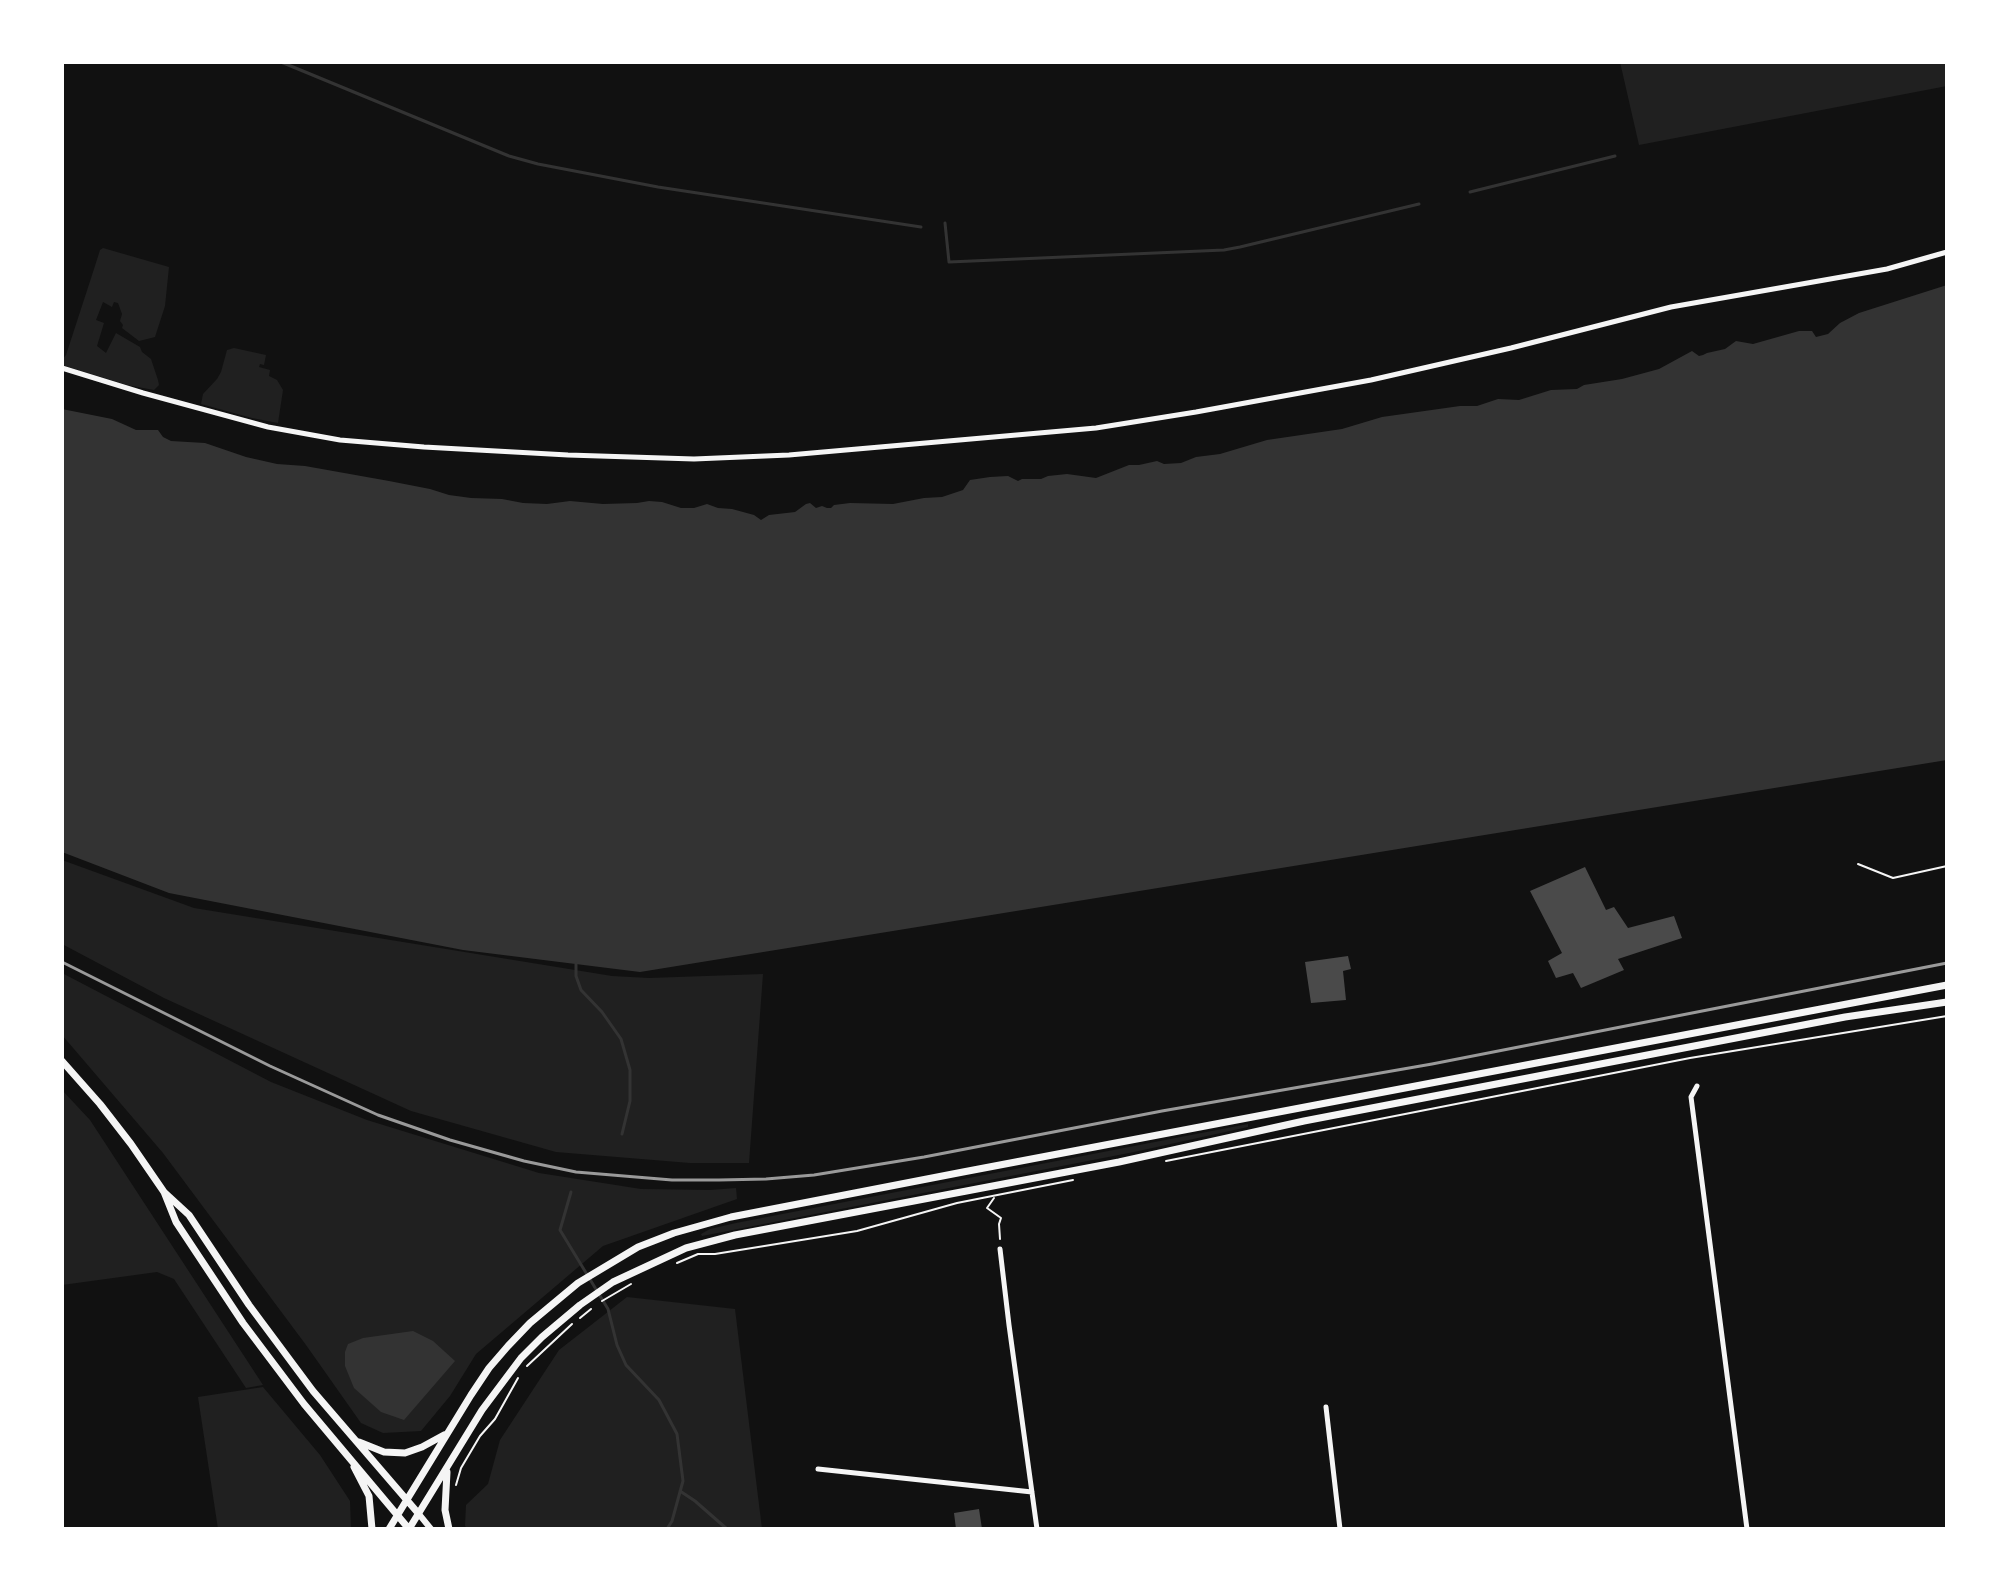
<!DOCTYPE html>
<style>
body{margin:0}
#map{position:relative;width:2009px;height:1591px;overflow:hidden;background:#111;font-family:"Playfair Display",serif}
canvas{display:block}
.frame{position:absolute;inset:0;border:64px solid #fff;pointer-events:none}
</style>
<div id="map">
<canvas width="2009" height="1591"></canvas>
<div class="frame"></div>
</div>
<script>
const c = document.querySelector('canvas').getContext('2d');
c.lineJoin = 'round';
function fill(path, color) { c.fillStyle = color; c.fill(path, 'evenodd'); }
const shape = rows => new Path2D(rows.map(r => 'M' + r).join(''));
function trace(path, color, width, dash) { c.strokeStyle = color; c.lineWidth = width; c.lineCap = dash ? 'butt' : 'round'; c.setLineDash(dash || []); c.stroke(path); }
fill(shape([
 [1620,62,1947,62,1947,86,1639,145],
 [103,248,169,267,165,306,155,337,139,341,122,328,123,325,120,321,122,314,118,303,114,302,112,307,103,302,96,320,104,323,97,346,106,353,116,333,140,347,142,352,151,359,158,380,159,385,154,390,127,385,62,365,62,360,66,355,94,269,100,250],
 [234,348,266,355,264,365,260,364,259,367,270,370,269,376,277,380,283,390,278,423,252,418,201,404,203,394,217,379,221,372,227,350],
 [62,860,194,908,612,976,649,978,763,974,749,1163,690,1163,556,1152,411,1111,164,998,62,944],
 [62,973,271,1082,367,1120,539,1173,641,1189,710,1190,736,1188,737,1199,603,1246,476,1354,450,1396,421,1431,383,1433,361,1423,306,1345,163,1153,62,1035],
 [62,1090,90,1120,263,1385,246,1388,174,1279,157,1272,62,1285],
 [1248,1124,1248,1127,1134,1152,702,1236,701,1234,710,1229,736,1223],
 [627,1297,735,1309,762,1529,468,1529,465,1526,466,1505,488,1484,500,1440,559,1350],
 [263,1387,320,1455,350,1501,351,1529,218,1529,198,1397]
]), '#202020');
fill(shape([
 [1947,285,1947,760,640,972,463,950,169,893,62,852,62,409,112,419,136,430,158,430,163,437,171,441,205,443,246,457,277,464,305,466,389,481,430,489,449,495,471,498,502,499,523,503,547,504,570,501,603,504,637,503,649,501,662,502,681,508,694,508,707,504,718,508,732,509,754,515,761,520,769,515,795,512,806,504,810,503,816,508,822,506,827,508,831,508,834,505,850,503,893,504,924,498,942,497,963,490,970,480,990,477,1008,476,1018,481,1022,479,1041,479,1048,476,1067,474,1096,478,1129,465,1139,465,1157,461,1164,464,1181,463,1196,457,1220,454,1267,440,1342,429,1382,417,1460,406,1477,406,1498,399,1519,400,1551,390,1577,389,1584,385,1622,379,1659,369,1692,351,1699,356,1703,355,1707,353,1725,349,1736,341,1753,344,1799,331,1812,331,1816,337,1828,334,1840,323,1859,313],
 [413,1331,433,1341,455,1361,404,1420,381,1412,354,1388,345,1366,345,1352,348,1344,363,1338]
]), '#333');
trace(shape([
 [281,62,509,156,538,164,658,187,921,227],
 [1470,192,1615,156],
 [945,223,949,262,1224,250,1240,247,1419,204],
 [576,964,576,976,581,990,602,1012,621,1039,630,1070,630,1101,622,1134],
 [571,1192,560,1230,608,1309,617,1345,626,1365,659,1400,677,1434,683,1481,672,1521,667,1529],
 [680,1491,695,1501,727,1529]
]), '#333', 3);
fill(shape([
 [1585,867,1606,910,1614,907,1628,928,1674,916,1682,938,1618,959,1624,970,1581,988,1573,973,1556,978,1548,961,1562,953,1530,891],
 [1348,956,1351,969,1343,971,1346,1000,1311,1003,1305,962],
 [979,1509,982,1529,956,1529,954,1513]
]), '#4a4a4a');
trace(shape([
 [1166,1161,1690,1058,1947,1016],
 [994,1198,987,1208,1001,1218,999,1224,1000,1239],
 [677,1263,698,1254,715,1254,857,1231,957,1203,1073,1180],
 [602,1301,631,1284],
 [580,1318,591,1309],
 [527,1366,572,1324],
 [456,1485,461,1468,480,1436,495,1419,518,1378]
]), '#f5f5f5', 2);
trace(shape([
 [1858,864,1893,878,1947,866]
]), '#f5f5f5', 2);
trace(shape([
 [62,368,143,393,268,427,340,440,424,447,568,455,694,459,789,455,1096,428,1196,412,1371,380,1511,348,1671,307,1887,269,1947,252],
 [1697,1086,1691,1097,1747,1529],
 [1000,1249,1009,1325,1037,1529],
 [1326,1407,1340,1529],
 [818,1469,1032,1492]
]), '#f5f5f5', 5);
trace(shape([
 [418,1513,431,1529]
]), '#f5f5f5', 6);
trace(shape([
 [62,1061,100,1104,131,1144,164,1192,189,1215,249,1305,313,1391,418,1513],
 [164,1192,176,1222,243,1323,304,1404,409,1529,482,1410,521,1358,542,1337,580,1305,613,1282,686,1248,735,1235,1119,1162,1304,1121,1845,1017,1947,1002],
 [359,1442,384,1452,405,1453,422,1447,444,1435],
 [354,1467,369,1496,372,1529],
 [447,1472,445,1510,449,1529],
 [389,1529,471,1395,489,1368,508,1346,530,1323,578,1283,638,1247,674,1233,731,1217,963,1172,1947,985]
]), '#f5f5f5', 7);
trace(shape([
 [62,962,270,1066,378,1115,450,1140,524,1161,576,1172,672,1180,719,1180,766,1179,814,1175,924,1157,1162,1111,1432,1064,1947,963]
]), '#9a9a9a', 3);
</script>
